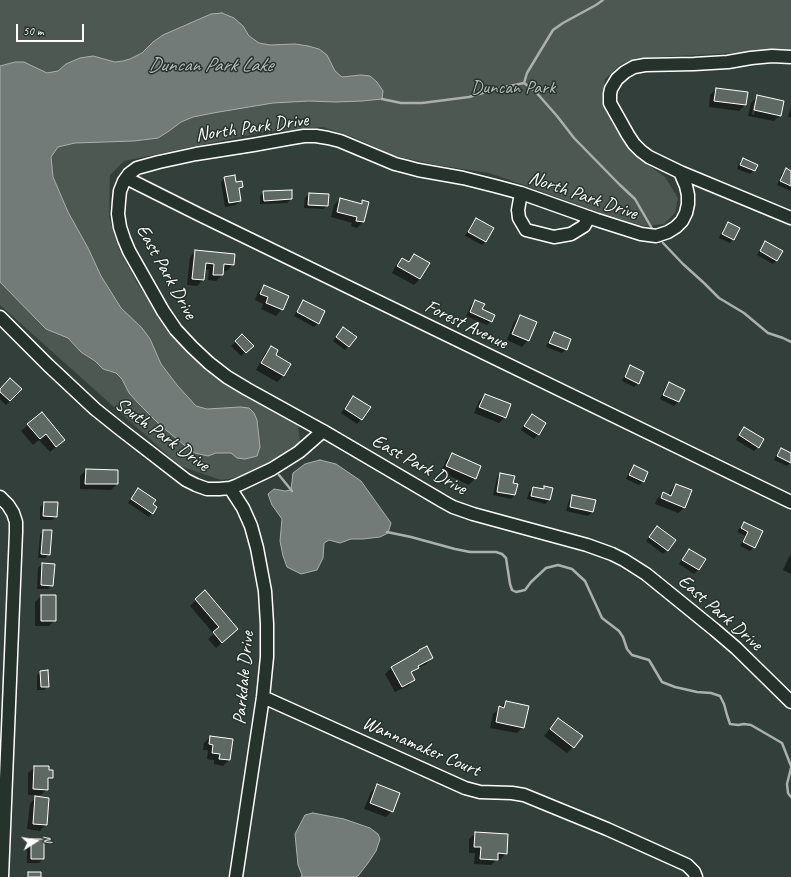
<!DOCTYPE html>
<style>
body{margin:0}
#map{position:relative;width:791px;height:877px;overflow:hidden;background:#333f3a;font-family:Caveat,sans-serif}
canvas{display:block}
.north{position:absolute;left:16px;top:821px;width:40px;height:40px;-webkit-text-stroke:3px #26332d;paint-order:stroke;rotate:79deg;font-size:11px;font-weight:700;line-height:16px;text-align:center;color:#fff}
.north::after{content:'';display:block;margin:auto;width:14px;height:18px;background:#fff;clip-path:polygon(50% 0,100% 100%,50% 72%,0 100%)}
.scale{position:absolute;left:16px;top:24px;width:68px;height:18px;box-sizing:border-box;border:2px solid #fff;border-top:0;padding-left:5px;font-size:12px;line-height:14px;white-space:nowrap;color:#fff;-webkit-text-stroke:3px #26332d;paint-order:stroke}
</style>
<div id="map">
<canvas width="791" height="877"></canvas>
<div class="north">N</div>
<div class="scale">50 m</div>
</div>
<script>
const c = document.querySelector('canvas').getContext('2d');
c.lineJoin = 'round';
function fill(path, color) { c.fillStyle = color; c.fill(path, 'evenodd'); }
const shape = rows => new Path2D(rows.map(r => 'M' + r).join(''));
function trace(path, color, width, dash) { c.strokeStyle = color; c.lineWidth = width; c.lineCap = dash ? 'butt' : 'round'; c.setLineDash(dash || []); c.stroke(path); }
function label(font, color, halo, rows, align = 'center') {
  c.font = font + ' Caveat,sans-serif'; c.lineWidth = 3; c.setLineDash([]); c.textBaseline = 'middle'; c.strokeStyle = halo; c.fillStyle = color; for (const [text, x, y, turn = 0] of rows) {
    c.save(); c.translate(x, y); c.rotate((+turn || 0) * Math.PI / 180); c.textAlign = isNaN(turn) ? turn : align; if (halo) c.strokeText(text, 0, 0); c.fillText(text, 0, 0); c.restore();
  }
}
fill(shape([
 [0,0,791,0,791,50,637,58,620,65,605,79,602,101,613,124,644,162,665,177,678,198,675,213,664,224,644,226,611,217,524,185,489,173,437,165,395,156,353,137,323,127,264,132,124,161,110,175,109,217,119,249,137,283,165,324,182,346,207,367,252,400,280,413,298,426,300,441,289,455,247,476,221,480,180,466,0,305]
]), '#4d5853');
const water = shape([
 [222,13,234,18,243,26,249,36,259,43,270,45,295,44,308,46,319,49,327,55,335,71,342,77,361,75,370,76,377,82,383,91,382,99,362,101,336,102,309,101,273,103,213,113,193,117,181,122,169,131,158,138,134,141,75,143,58,147,51,157,53,177,68,212,88,248,101,276,121,308,142,328,150,339,161,364,177,385,196,406,207,409,240,407,249,408,254,413,257,420,260,447,257,456,245,459,237,458,231,453,216,453,208,456,195,453,189,449,160,425,139,404,129,393,122,379,116,373,103,369,95,361,81,352,68,338,46,329,0,282,0,66,15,62,24,62,47,73,58,71,66,64,80,58,93,56,115,62,123,61,130,59,142,53,153,42,163,35,211,14,222,13],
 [320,460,336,464,361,481,391,523,388,533,380,537,363,539,351,539,340,543,329,540,324,543,323,558,317,570,301,574,287,567,283,556,280,541,282,519,272,505,268,494,274,489,285,491,291,490,293,473,305,464,320,460],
 [313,813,344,819,370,828,378,834,380,839,376,851,368,863,358,876,355,877,301,877,302,875,298,865,295,834,305,815,313,813]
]);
fill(water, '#737b78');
trace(water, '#abb0ae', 1);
fill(shape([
 [716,89,745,105,739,111,709,107,710,95],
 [757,97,780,115,774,121,748,116,751,103],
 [754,102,756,102,754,115,752,114],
 [791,107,791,117,788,117],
 [743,159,754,170,750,174,737,169,739,163],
 [786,169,791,172,791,191,777,185,782,173],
 [225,178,242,187,238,191,240,201,236,205,225,207,221,182],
 [264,192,291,199,287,203,260,204,260,196],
 [309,194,328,195,327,206,323,209,304,208,305,198],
 [340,199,360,204,363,201,368,203,363,222,357,228,351,226,352,223,331,217,334,205],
 [476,219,486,241,482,245,465,236,472,223],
 [728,224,733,239,730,243,719,238,724,227],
 [766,242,777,260,773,264,757,255,762,246],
 [196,251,233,264,227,271,222,270,222,275,216,281,208,280,209,270,204,269,203,280,197,286,187,285,190,257],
 [414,255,428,263,420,279,414,285,392,273,396,265,402,259,407,262],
 [264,286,282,309,276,316,261,309,263,304,255,300,258,292],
 [304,301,318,323,314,327,294,316,300,305],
 [475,301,491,321,487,325,466,316,471,305],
 [520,316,528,340,522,347,507,340,514,322],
 [343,328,349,346,345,350,333,341],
 [554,333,566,349,562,353,546,347,550,337],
 [242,335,252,346,241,356,231,346],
 [271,347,275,355,290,364,283,376,277,382,256,370,265,353],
 [631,366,638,383,634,387,622,381,627,370],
 [669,383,684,390,678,402,674,406,660,399,665,387],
 [21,389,6,405,0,399,0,390],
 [485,395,505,417,499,423,474,413,479,401],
 [353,397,369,407,361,420,357,424,341,413,349,401],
 [42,413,64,440,50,452,39,440,33,445,21,431],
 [532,415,545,423,538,435,534,439,521,430,528,419],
 [745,428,758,447,754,451,736,440,741,432],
 [781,449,791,454,791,462,787,466,774,460,777,453],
 [452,454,475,478,469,485,441,472,446,460],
 [634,466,647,473,643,482,639,485,626,479,630,470],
 [86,470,117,471,117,484,111,490,80,489,80,476],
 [500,474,512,484,514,495,511,499,493,495,497,478],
 [676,485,691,491,667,499,665,501,684,508,678,513,655,504,657,499,663,493,668,496,670,491],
 [545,487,549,500,545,504,527,499,529,492,533,488,542,490],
 [135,493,151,505,152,513,149,517,128,503],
 [573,496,592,512,588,516,566,511,569,500],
 [44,503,56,517,52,520,40,520,40,507],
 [744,523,762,531,754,547,750,551,740,546,745,536,737,532,740,527],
 [43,531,49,554,45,558,38,558,40,535],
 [654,531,667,550,663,554,646,541],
 [689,550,704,559,698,570,694,574,679,564,685,554],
 [791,555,791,574,783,570,789,557],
 [42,564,52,585,48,589,37,589,38,568],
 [41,596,55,620,49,626,35,626,35,602],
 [196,600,231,635,216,648,208,639,214,634,190,606],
 [417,653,432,658,426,664,416,669,411,674,414,679,408,686,395,692,385,674,391,668],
 [41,672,48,686,44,690,37,690,37,675],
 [506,702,523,727,517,733,490,728,493,714],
 [559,719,573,747,567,753,544,736,553,725],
 [210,737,229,760,223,766,214,764,214,760,207,759,208,750,203,750,204,743],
 [35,767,48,771,52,777,47,782,47,789,41,795,28,795,28,773],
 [377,786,392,811,386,817,364,809,371,792],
 [36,797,46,824,40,831,27,829,30,804],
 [476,833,506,853,500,860,497,859,491,865,474,864,475,853,469,853,469,839],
 [31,840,43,859,39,863,27,863,27,844]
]), '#0007');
trace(shape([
 [524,83,527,73,553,30,563,23,596,5,603,0],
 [382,99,401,103,422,103,469,97,500,88,524,83,535,91,557,116,574,138,619,184,635,199,654,232],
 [663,243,683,264,704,283,719,298,744,313,768,333,783,338,791,342],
 [279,475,292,491],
 [387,532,411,537,455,549,470,552,496,552,502,554,506,558,510,584,512,590,516,592,525,590,531,582,546,568,558,565,572,569,585,581,602,618,619,631,623,637,627,649,632,655,649,660,662,682,675,687,697,692,711,693,720,696,724,704,727,715,730,724,738,725,744,724,751,725,782,743,791,766],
 [791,768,787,784,788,793,791,797]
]), '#abb0ae', 2.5);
const building = shape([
 [716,88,748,92,746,105,714,101,716,88],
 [757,95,784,101,781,116,754,110,757,95],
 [743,158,758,165,755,171,740,165,743,158],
 [786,168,791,171,791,186,780,181,786,168],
 [235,175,236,182,242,181,243,187,239,188,241,201,229,203,224,177,235,175],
 [292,190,292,199,264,201,263,191,292,190],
 [309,193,329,194,328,206,308,205,309,193],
 [340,198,362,204,362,200,369,202,364,222,356,221,357,217,337,212,340,198],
 [476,218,494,228,486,242,468,232,476,218],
 [728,222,740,228,734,240,722,234,728,222],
 [765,241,783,251,777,261,760,251,765,241],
 [195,250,235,254,234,265,224,264,223,275,213,275,214,264,206,263,204,280,192,279,195,250],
 [414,254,430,263,420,279,397,266,402,258,409,262,414,254],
 [264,285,289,296,283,310,266,303,268,297,260,294,264,285],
 [303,300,325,311,319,324,297,312,303,300],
 [475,300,485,304,482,309,495,315,492,322,470,312,475,300],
 [520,315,537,322,529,341,512,334,520,315],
 [343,327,357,337,349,347,336,337,343,327],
 [554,332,571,339,567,350,549,343,554,332],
 [242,334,254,346,246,353,235,341,242,334],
 [271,346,278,350,276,355,291,364,284,376,261,363,271,346],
 [630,365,644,372,639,384,625,377,630,365],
 [10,378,22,389,10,401,0,392,0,389,10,378],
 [669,382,685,390,679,402,663,395,669,382],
 [485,394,511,404,506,418,479,407,485,394],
 [353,396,371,407,362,420,345,409,353,396],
 [42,412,65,440,56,447,46,434,40,439,27,424,42,412],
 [532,414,546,423,539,435,524,426,532,414],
 [744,427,764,439,759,448,739,435,744,427],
 [781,448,791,453,791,463,777,456,781,448],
 [452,453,481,466,476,479,446,466,452,453],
 [634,465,648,472,644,482,629,475,634,465],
 [86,469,118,470,118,484,85,484,86,469],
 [500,473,515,476,513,483,518,484,515,495,497,492,500,473],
 [676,484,692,490,685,508,661,498,663,492,671,496,676,484],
 [544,486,553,488,550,500,531,496,533,487,544,489,544,486],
 [138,488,156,500,153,504,157,507,153,514,131,499,138,488],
 [572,495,596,500,593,512,570,507,572,495],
 [44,502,58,502,57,517,43,516,44,502],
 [744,522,763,531,755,548,743,542,748,532,741,528,744,522],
 [657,526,676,540,668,551,649,537,657,526],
 [43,530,52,530,50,555,41,554,43,530],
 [689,549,706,559,699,570,682,560,689,549],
 [42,563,55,564,53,586,41,585,42,563],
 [205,590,238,629,222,643,213,632,219,627,195,599,205,590],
 [41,595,56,595,56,621,41,621,41,595],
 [427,646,433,658,418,666,419,668,411,672,415,680,402,687,391,667,419,651,419,650,427,646],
 [48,670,49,687,41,687,40,671,48,670],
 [506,701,529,706,524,728,496,722,499,706,504,708,506,701],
 [558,718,583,736,574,748,550,729,558,718],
 [210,736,233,739,230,760,219,759,220,754,212,753,213,745,209,744,210,736],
 [34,766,49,766,49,770,53,770,53,778,48,778,48,790,33,789,34,766],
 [377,784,400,793,393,812,370,803,377,784],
 [35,796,49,798,47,825,33,824,35,796],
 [475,832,508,834,507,854,498,853,498,860,480,859,481,847,474,847,475,832],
 [31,839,44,839,44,859,31,859,31,839],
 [28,872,41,872,41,877,28,877,28,872]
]);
fill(building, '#5f6964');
trace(building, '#fff', 1);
const minor = shape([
 [791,57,772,56,751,58,728,62,694,64,645,65,634,67,625,72,617,79,611,89,610,94,610,103,628,135,634,144,641,151,649,157,680,172,686,186,688,195,688,204,686,213,682,221,676,227,668,232,656,236,641,234,597,220,521,193,495,186,463,178,418,170,407,167,395,164,340,141,328,138,316,136,304,136,292,138,253,145,196,154,159,162,137,168,129,174,124,181,120,191,119,201,118,214,120,227,124,239,129,251,163,311,176,330,192,347,209,363,227,377,247,389,323,431,444,502,453,507,473,514,587,545,612,554,624,560,646,574,715,630,736,648,791,702],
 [680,172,791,218],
 [126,178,200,215,791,502],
 [521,193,518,210,519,218,526,230,554,237,571,234,584,226,589,217],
 [0,317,48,365,95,409,120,429,186,480,196,485,207,489,219,489,230,488,238,485,272,469,299,452,323,431],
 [230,488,243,508,251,526,257,548,265,591,267,624,267,657,263,697,236,877],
 [0,497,8,505,13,513,16,522,16,532,2,877],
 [263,697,465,788,480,792,512,793,524,795,607,829,687,865,694,872,696,877]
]);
trace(minor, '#fff', 15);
trace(minor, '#26332d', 12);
label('19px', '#b8bcba', '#26332d', [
 ["Duncan Park",513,88]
]);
label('19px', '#fff', '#26332d', [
 ["North Park Drive",252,128,-8],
 ["North Park Drive",583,196,19],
 ["East Park Drive",166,272,61],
 ["Forest Avenue",466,325,26],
 ["South Park Drive",162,435,36],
 ["East Park Drive",419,465,29],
 ["East Park Drive",720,613,41],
 ["Parkdale Drive",244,678,-85],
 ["Wannamaker Court",421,747,23]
]);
label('italic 20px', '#b9bdbc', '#26332d', [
 ["Duncan Park Lake",210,66]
]);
</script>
